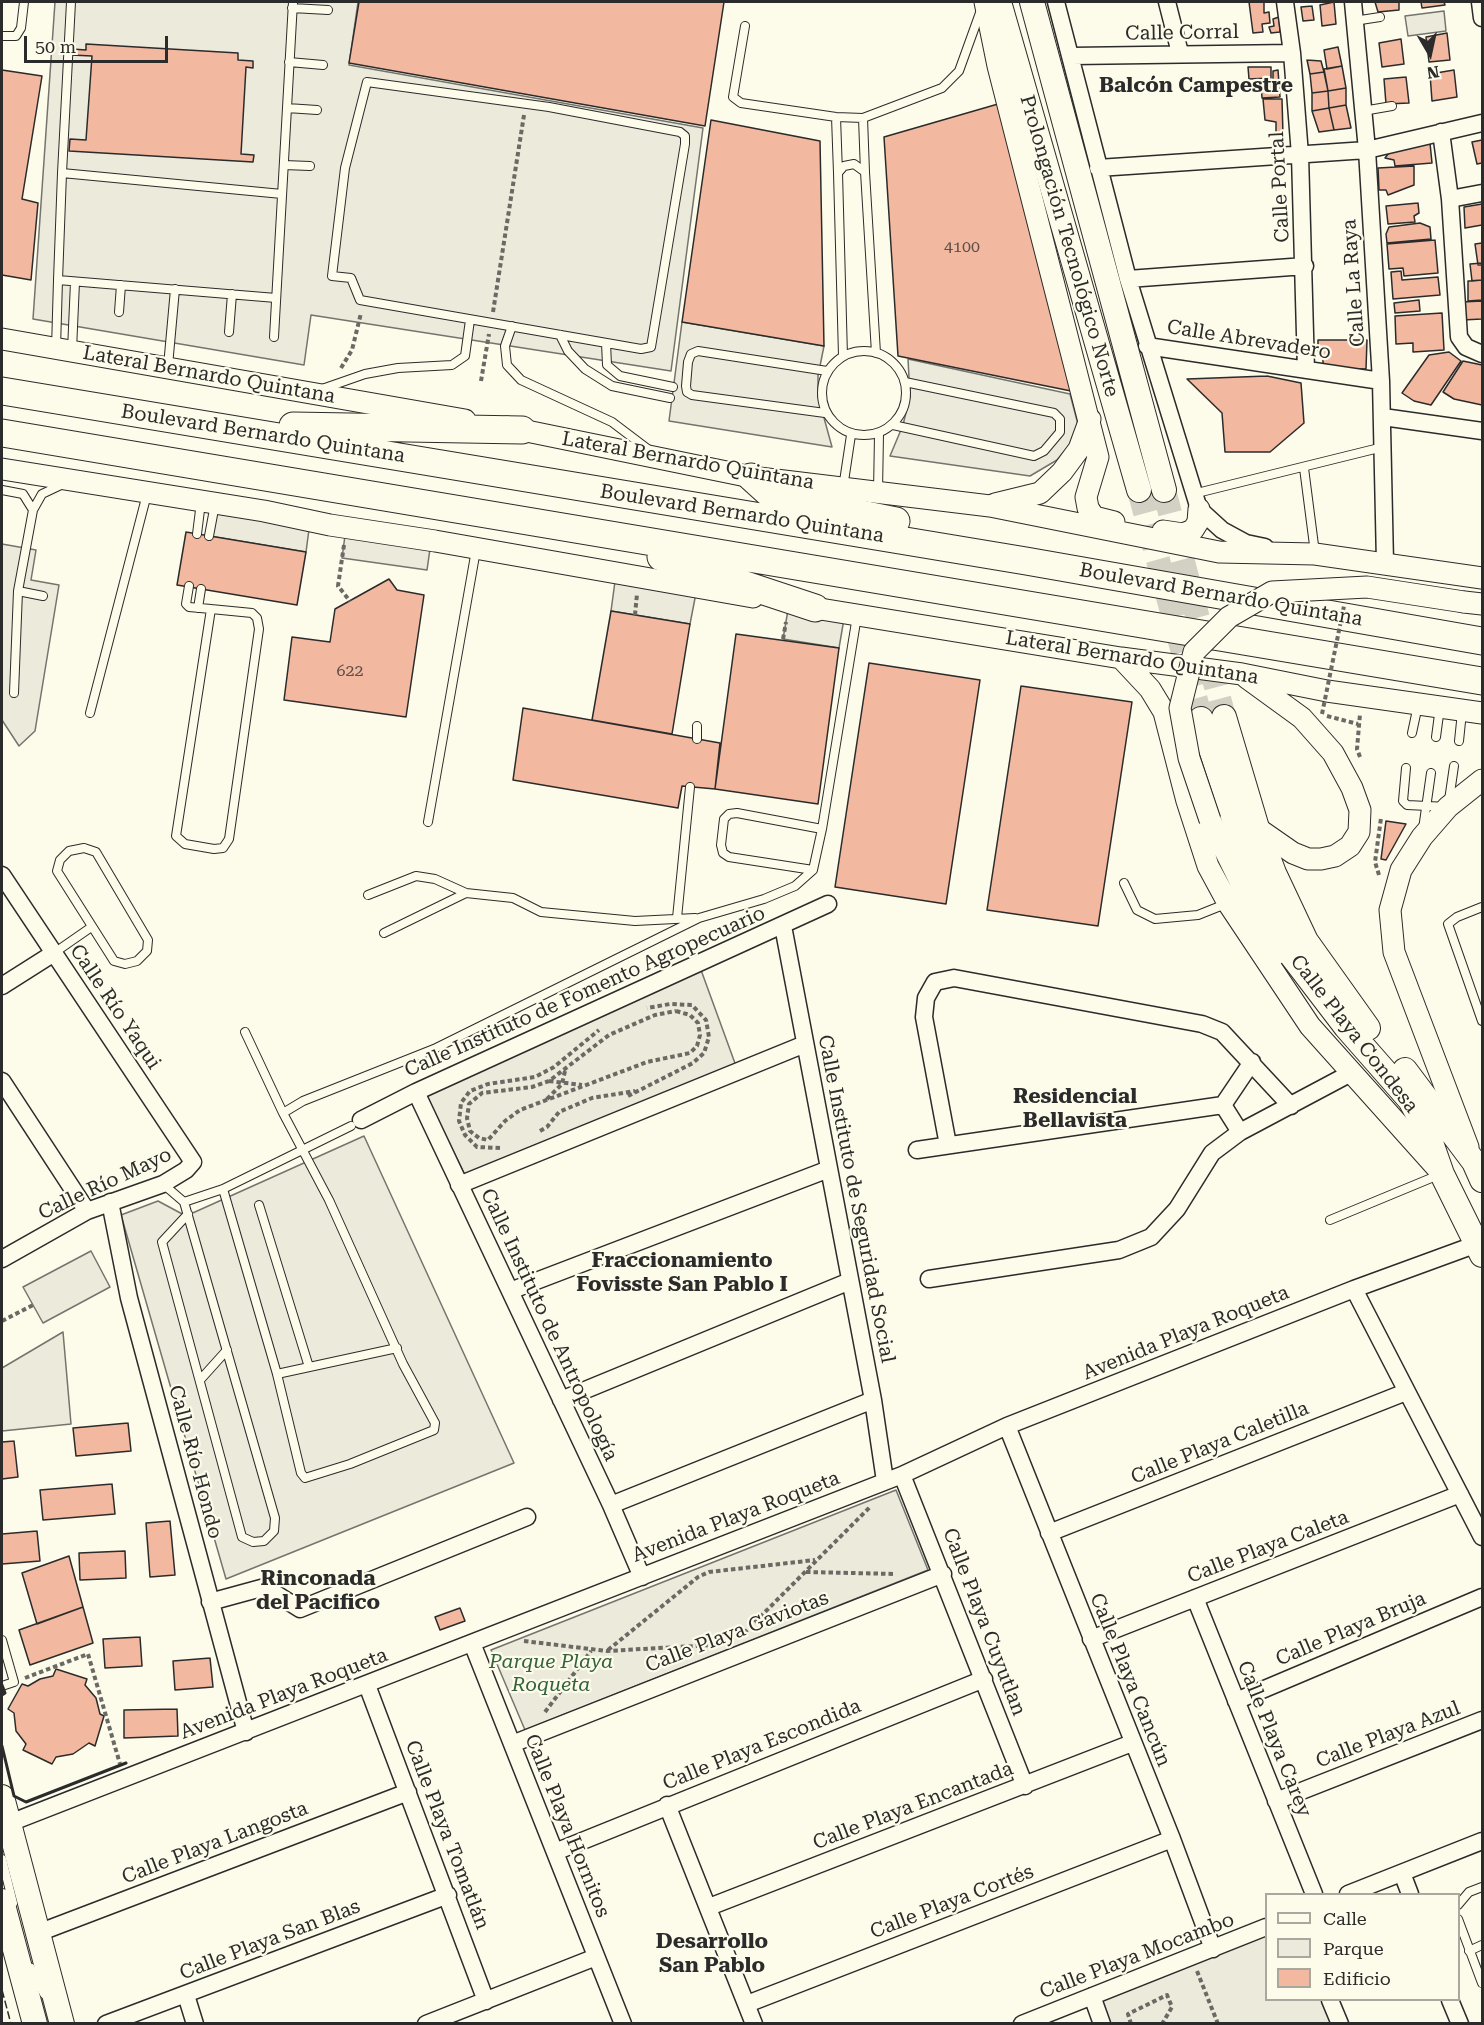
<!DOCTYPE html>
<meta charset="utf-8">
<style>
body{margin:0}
#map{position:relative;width:1484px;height:2025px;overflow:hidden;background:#fdfbea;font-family:"Roboto Serif",serif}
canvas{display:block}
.frame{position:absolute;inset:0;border:3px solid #2b2b2b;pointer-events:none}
.legend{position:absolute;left:1265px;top:1893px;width:195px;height:108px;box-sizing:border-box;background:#fdfbea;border:2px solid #a9a89e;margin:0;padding:8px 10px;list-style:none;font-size:18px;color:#2b2b2b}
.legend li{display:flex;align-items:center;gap:12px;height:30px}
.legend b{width:30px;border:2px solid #a9a89e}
.north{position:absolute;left:1400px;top:24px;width:60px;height:60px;-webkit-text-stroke:4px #fdfbea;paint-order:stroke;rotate:171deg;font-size:16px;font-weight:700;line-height:24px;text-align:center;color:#2b2b2b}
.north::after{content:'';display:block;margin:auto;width:21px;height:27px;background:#2b2b2b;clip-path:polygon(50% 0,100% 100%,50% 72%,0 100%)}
.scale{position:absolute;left:24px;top:36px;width:144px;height:27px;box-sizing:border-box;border:3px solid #2b2b2b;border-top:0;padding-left:8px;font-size:18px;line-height:21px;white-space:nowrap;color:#2b2b2b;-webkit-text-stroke:4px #fdfbea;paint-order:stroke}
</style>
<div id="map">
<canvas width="1484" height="2025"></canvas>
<div class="frame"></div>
<ul class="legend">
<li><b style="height:8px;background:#fdfbea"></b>Calle</li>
<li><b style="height:16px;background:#ecebdb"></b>Parque</li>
<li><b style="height:16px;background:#f2b8a0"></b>Edificio</li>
</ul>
<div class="north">N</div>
<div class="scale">50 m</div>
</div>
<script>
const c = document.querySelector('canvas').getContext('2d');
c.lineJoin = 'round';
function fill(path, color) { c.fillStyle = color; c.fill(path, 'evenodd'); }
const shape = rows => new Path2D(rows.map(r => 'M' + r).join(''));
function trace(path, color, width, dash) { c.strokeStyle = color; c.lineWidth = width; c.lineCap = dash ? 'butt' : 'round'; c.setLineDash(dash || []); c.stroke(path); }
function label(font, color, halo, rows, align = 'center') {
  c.font = font + ' "Roboto Serif",serif'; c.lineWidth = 4.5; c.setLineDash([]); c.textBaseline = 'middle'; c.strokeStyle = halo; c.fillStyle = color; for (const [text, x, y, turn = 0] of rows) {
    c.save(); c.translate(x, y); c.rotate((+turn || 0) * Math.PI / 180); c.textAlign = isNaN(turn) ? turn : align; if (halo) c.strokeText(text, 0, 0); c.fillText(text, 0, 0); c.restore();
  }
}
const green = shape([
 [1444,11,1446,31,1408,36,1405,16,1444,11],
 [701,970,736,1066,467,1179,425,1093,701,970],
 [91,1251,110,1287,43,1323,23,1287,91,1251],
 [63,1332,71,1424,2,1431,2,1368,63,1332],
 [896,1490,928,1570,525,1730,491,1650,896,1490],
 [1266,1932,1266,2000,1326,2000,1336,2023,1109,2023,1099,1999,1266,1932]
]);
fill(green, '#ecebdb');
trace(green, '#74746e', 1.5);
const parking = shape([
 [55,2,358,2,349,65,703,128,671,371,311,315,304,365,33,319,55,2],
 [682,322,824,346,818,376,818,396,832,447,669,421,682,322],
 [908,359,1070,394,1080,432,1057,460,1030,476,890,456,903,425,910,396,908,359],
 [215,505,310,522,306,552,209,536,215,505],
 [346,528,431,542,427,570,342,558,346,528],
 [2,544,36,550,31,580,59,585,35,731,19,746,2,720,2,544],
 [616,574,697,588,690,624,611,611,616,574],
 [789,604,845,613,839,648,783,639,789,604],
 [364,1136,514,1463,226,1579,121,1215,158,1201,186,1216,364,1136]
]);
fill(parking, '#eceadb');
trace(parking, '#74746e', 1.5);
const building = shape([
 [359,2,724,2,705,126,349,63,359,2],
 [1249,2,1264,2,1264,13,1269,12,1270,23,1262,24,1263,32,1253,33,1249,2],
 [1334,2,1336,24,1322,26,1320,5,1334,2],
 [1375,2,1399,2,1399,10,1378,12,1375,2],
 [1421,2,1444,2,1445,5,1422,8,1421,2],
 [1312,6,1314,20,1303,21,1301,7,1312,6],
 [1279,17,1280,32,1271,33,1269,27,1274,26,1273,19,1279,17],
 [1447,33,1450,60,1429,62,1426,37,1447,33],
 [1401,39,1404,64,1382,67,1379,43,1401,39],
 [86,44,238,53,238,60,253,61,253,68,246,67,241,154,254,155,253,162,69,151,70,139,86,140,92,56,71,55,72,49,86,50,86,44],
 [1338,47,1342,66,1327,69,1324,50,1338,47],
 [1307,60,1321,61,1324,72,1310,74,1307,60],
 [1342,66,1346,88,1328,91,1324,69,1342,66],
 [1248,67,1271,67,1271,78,1249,79,1248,67],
 [2,70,42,76,22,199,38,203,31,280,2,275,2,70],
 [1278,70,1280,97,1262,98,1261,84,1273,83,1273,71,1278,70],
 [1454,70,1457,97,1432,101,1430,74,1454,70],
 [1324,72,1328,91,1312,93,1310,74,1324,72],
 [1406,77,1409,103,1386,104,1384,79,1406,77],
 [1346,88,1346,105,1329,108,1328,91,1346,88],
 [1328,91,1329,108,1312,111,1312,93,1328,91],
 [1263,99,1282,99,1283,135,1276,136,1276,122,1265,120,1263,99],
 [998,104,1071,391,898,356,884,137,998,104],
 [1346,105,1351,128,1334,130,1329,108,1346,105],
 [1329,108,1334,130,1319,132,1312,111,1329,108],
 [711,120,820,141,824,346,682,322,711,120],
 [1482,140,1482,163,1477,164,1472,142,1482,140],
 [1430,143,1432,163,1395,166,1394,160,1385,158,1395,145,1430,143],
 [1414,166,1414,185,1388,195,1386,190,1379,190,1378,168,1414,166],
 [1418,203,1419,213,1414,216,1415,222,1388,224,1386,206,1418,203],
 [1482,204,1482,225,1465,228,1464,207,1482,204],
 [1420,223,1430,227,1431,239,1387,243,1386,234,1389,227,1420,223],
 [1435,240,1438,273,1404,276,1403,268,1389,269,1387,244,1435,240],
 [1482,243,1482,265,1478,265,1475,244,1482,243],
 [1482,263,1482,280,1472,281,1470,264,1482,263],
 [1401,271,1402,280,1438,277,1440,295,1393,299,1391,272,1401,271],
 [1482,280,1482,300,1468,301,1468,281,1482,280],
 [1419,300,1420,311,1395,313,1394,303,1419,300],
 [1482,301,1482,319,1462,320,1462,302,1482,301],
 [1442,313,1444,350,1413,352,1413,343,1396,344,1395,316,1442,313],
 [1318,340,1367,340,1366,369,1323,368,1323,355,1318,351,1318,340],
 [1449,352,1461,361,1431,405,1414,401,1402,393,1429,355,1449,352],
 [1463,361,1482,365,1482,405,1454,399,1443,392,1463,361],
 [1267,376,1301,383,1304,423,1270,452,1225,452,1222,413,1187,379,1267,376],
 [186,532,306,552,297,605,177,585,186,532],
 [389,579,397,590,424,595,406,717,284,700,292,637,330,642,335,609,389,579],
 [611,611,690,624,672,734,592,720,611,611],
 [736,634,839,648,818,804,715,789,736,634],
 [869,663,980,680,946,904,835,887,869,663],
 [1021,686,1132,702,1098,926,987,910,1021,686],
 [523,708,720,743,715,789,682,786,678,808,513,780,523,708],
 [1386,821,1406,824,1386,860,1381,859,1386,821],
 [128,1423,131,1451,76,1456,73,1428,128,1423],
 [14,1441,18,1477,2,1479,2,1442,14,1441],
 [112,1484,115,1514,43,1520,40,1490,112,1484],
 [170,1521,175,1575,150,1577,146,1523,170,1521],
 [37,1531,40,1561,2,1564,2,1534,37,1531],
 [125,1551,126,1578,80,1580,79,1553,125,1551],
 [69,1556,83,1607,37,1624,22,1573,69,1556],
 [83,1607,93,1643,30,1665,19,1630,83,1607],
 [460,1608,465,1621,440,1630,435,1617,460,1608],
 [140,1637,142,1666,105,1668,103,1639,140,1637],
 [210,1658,213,1687,175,1690,173,1661,210,1658],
 [56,1669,87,1679,85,1685,96,1698,100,1714,104,1716,95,1746,89,1743,73,1754,56,1757,52,1764,23,1750,26,1744,16,1731,14,1713,8,1709,22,1684,28,1686,40,1679,53,1676,56,1669],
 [177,1709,178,1736,124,1738,124,1710,177,1709]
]);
fill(building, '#f2b8a0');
trace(building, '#2b2b2b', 1.5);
trace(shape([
 [1139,490,1201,719],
 [1164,490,1224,717]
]), '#d3d1c4', 24, [24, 12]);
const service = shape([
 [292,8,328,10],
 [1354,21,1380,17],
 [745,26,733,97,741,103,836,117,863,118,942,88,959,71,981,10],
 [2,36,16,36,21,28,24,2],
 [289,62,323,65],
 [367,82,549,107,680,132,685,136,685,144,651,347,641,349,360,300,351,278,332,276,345,168,367,82],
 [287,108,317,110],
 [1363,111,1392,106],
 [836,117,838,173],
 [863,118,865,172],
 [284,165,310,166],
 [62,173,71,2],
 [276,298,58,280,62,173,282,194],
 [119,312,121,285],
 [512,326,505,346,507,365,521,380,612,422,649,450],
 [229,332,232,294],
 [560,335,568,351,585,369,612,386,670,398],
 [274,337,293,2],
 [606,343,607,365,620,376,673,387],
 [56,348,58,280],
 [72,350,75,282],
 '822 393a42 42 0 1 1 84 0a42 42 0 1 1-84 0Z',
 [843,356,838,173,844,166,854,164,865,172,876,353],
 [168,366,175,289],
 [322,389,365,374,398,368,452,365,465,356,470,320],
 [825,413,692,395,687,392,686,386,688,362,691,354,698,351,827,371],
 [893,425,1034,456,1044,451,1060,432,1060,419,1054,413,905,382],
 [1304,468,1315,553],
 [843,488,851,435],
 [2,490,23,494,33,510],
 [878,492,879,434],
 [1193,494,1383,447],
 [197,534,201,502],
 [209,536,215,504],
 [189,586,186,604,189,607,211,609,252,613,257,618,259,629,229,839,223,848,214,849,185,844,176,836,211,609],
 [43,596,18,591,33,510,42,494,61,485],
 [198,608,201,589],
 [14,693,18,591],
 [90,713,147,494],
 [1412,733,1418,705],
 [1436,737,1440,707],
 [697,739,697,726],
 [1459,741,1462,712],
 [1406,768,1403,801,1407,805,1448,807,1454,766],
 [428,822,476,550],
 [1423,829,1431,773],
 [84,848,96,852,148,940,147,951,137,961,125,964,114,961,57,871,60,860,69,851,84,848],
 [813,870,729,857,723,853,721,845,724,819,729,814,737,813,822,829],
 [1124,883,1137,910,1155,919,1198,915,1228,903],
 [368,895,416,876,435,879,466,893],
 [1482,907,1457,917,1448,924,1482,1021],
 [677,918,690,787],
 [384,933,466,893,513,898,541,912,635,921,695,918],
 [54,953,90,928],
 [245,1032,283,1113],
 [163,1184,184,1202,223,1189,351,1126],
 [223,1189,277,1374,301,1473,305,1478,350,1464,434,1430,435,1423,403,1364,329,1200,283,1113,303,1101,434,1049,699,918,764,899,795,886,813,870,822,829,857,616],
 [184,1202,275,1518,274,1531,264,1541,253,1542,242,1537,162,1242,188,1214],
 [259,1205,309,1367],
 [1330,1220,1441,1174],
 [277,1374,397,1348],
 [200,1380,227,1350],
 [2,1640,14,1682,2,1686],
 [2,1859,13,1903],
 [1458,1905,1469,1892,1482,1887],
 [1458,1919,1482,1983],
 [1469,1951,1482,1945],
 [31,1968,44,1994]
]);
const minor = shape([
 [1056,2,1128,279,1199,509,1222,530,1246,543,1265,547],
 [1167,2,1180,53],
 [1285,2,1292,53,1300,155,1306,370],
 [1353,2,1367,150,1381,381,1385,563],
 [1480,2,1482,18],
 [1072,56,1292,53],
 [1441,132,1450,199,1459,337,1466,347,1482,354],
 [1098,168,1367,150,1482,123],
 [1450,199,1482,193],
 [1128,279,1305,266],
 [1147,346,1381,381],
 [1383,417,1482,431],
 [2,875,193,1162,186,1170,163,1184,87,1211,2,1259],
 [783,926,873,1400,885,1481],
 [2,986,54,953],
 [2,1081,87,1211],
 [416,1092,611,1505,642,1577],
 [1223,1105,1252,1062],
 [361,1120,416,1092,828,904],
 [948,1145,924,1017,926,998,935,982,954,978,1202,1024,1222,1032,1291,1106],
 [917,1150,1223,1105,1240,1132],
 [459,1185,805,1044],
 [110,1202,129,1298,246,1732],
 [929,1279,1119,1250,1151,1237,1177,1209,1212,1153,1240,1132,1351,1073],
 [1354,1289,1482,1537],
 [510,1291,829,1169],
 [561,1400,850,1281],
 [1007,1426,1172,1839,1213,1949],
 [902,1475,1025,1786],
 [611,1505,873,1400],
 [1049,1533,1406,1392],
 [1195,1598,1314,1894],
 [210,1602,265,1587,300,1609,527,1517],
 [1091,1639,1460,1494],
 [472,1643,623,2024],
 [367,1685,486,2001],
 [1236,1701,1482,1597],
 [512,1744,943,1574],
 [1276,1801,1482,1720],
 [667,1805,754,2024],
 [2,1826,902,1475,1007,1426,1354,1289,1477,1244],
 [555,1852,984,1679],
 [1402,1873,1410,1894],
 [1348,1894,1482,1841],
 [709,1907,1132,1743],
 [38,1933,408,1792],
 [186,1995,195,2024],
 [1092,1996,1102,2024],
 [1330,2000,1340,2024],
 [1450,2000,1460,2024],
 [747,2004,1172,1839],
 [106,2024,448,1895],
 [426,2024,596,1957],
 [1022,2024,1266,1927]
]);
const tertiary = shape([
 [985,2,998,66,1098,457,1086,497,1088,508,1094,517,1114,522],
 [2,339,465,420],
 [507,427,751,477,990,506,1219,552,1315,554,1482,578],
 [2,469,264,511,330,525,435,541,753,597],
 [995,504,1040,493,1062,472,1079,449,1090,419],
 [1163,531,1183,534,1193,530,1198,522,1199,509],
 [1464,602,1482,604],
 [802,606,1121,658,1242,674,1327,691,1482,713],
 [1121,658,1150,689,1164,712,1187,801,1208,866,1228,903,1310,1026,1438,1169],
 [1247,678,1302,718,1333,753,1352,788,1360,810,1359,832,1350,846,1335,856,1321,859,1308,859,1293,853,1257,828],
 [1210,820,1276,954],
 [1468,1147,1394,952,1390,910,1401,870,1422,837,1448,807,1482,780]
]);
const secondary = shape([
 [999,2,1139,490],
 [1032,2,1164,490],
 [1224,717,1257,828,1274,873,1306,941,1368,1028],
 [1201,719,1254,880,1288,951,1346,1027,1410,1100,1427,1131,1442,1174,1482,1255],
 [1405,1070,1474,1162,1482,1180],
 [2,1797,62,2024],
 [2,1901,35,2024]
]);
const primary = shape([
 [2,391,1026,561,1482,641],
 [293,426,522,430],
 [2,433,1482,681],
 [751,477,772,496,896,521],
 [661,557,815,608]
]);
trace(service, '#2b2b2b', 10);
trace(minor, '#2b2b2b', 19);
trace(tertiary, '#2b2b2b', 23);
trace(secondary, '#2b2b2b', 26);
trace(primary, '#2b2b2b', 29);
trace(shape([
 [493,312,524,115],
 [341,368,352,350,361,313],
 [481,381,489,334],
 [344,545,338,586,350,601],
 [635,615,637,594],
 [783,639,786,622],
 [1327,716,1358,724],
 [1360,757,1357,749,1360,714],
 [1379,875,1375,862,1381,818],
 [676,1011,690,1015,698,1023,700,1035,697,1046,690,1053,647,1062,520,1110,505,1121,488,1140,479,1138,470,1131,467,1118,469,1104,482,1093,532,1087,549,1081,609,1035,655,1015,676,1011],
 [549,1081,582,1085],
 [628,1096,693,1063,704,1053,709,1037,706,1020,692,1005,670,1004,647,1008],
 [547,1099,562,1084,565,1071],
 [540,1131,547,1127,559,1112,592,1098,635,1091],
 [500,1148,477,1147,465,1135,459,1121,461,1103,470,1091,488,1084,535,1077,554,1067,599,1030],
 [2,1321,33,1305],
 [806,1572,895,1574],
 [744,1633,870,1507],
 [524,1641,607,1651,713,1645],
 [608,1650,698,1577,709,1572,815,1560],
 [25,1678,88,1654,120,1764],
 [545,1712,591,1651],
 [1197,1971,1218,2024],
 [1131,2024,1128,2014,1167,1995,1172,2007,1162,2024]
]), '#6a6964', 4, [4.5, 3]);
trace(service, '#fdfbea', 8);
trace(minor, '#fdfbea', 16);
trace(tertiary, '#fdfbea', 21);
trace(secondary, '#fdfbea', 24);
trace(primary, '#fdfbea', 27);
const tertiaryBridge = shape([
 [1210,820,1189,758,1180,708,1194,652,1229,617,1272,592,1367,587,1464,602]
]);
trace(tertiaryBridge, '#2b2b2b', 23, []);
trace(shape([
 [1322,714,1344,606]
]), '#6a6964', 4, [4.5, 3]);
trace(tertiaryBridge, '#fdfbea', 21);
trace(shape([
 [2,1990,11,2024]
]), '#2b2b2b', 1.5, [8, 3]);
trace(shape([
 [2,1685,5,1693,2,1695],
 [2,1746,14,1796,26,1802,126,1763]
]), '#2b2b2b', 3);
label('16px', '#5d4e48', null, [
 ["4100",962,247],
 ["622",350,671]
]);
label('20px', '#2b2b2b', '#fdfbea', [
 ["Calle Corral",1182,33,-1],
 ["Calle Portal",1280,187,-93],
 ["Prolongación Tecnológico Norte",1069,246,74],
 ["Calle La Raya",1354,283,-94],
 ["Calle Abrevadero",1249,340,9],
 ["Lateral Bernardo Quintana",209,375,10],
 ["Boulevard Bernardo Quintana",263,434,9],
 ["Lateral Bernardo Quintana",688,461,10],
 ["Boulevard Bernardo Quintana",742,514,9],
 ["Boulevard Bernardo Quintana",1221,595,10],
 ["Lateral Bernardo Quintana",1132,658,9],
 ["Calle Instituto de Fomento Agropecuario",585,992,-24],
 ["Calle Río Yaqui",115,1007,56],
 ["Calle Playa Condesa",1354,1034,52],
 ["Calle Río Mayo",105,1184,-25],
 ["Calle Instituto de Seguridad Social",856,1199,79],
 ["Calle Instituto de Antropología",549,1325,65],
 ["Avenida Playa Roqueta",1186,1333,-22],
 ["Calle Playa Caletilla",1220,1443,-22],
 ["Calle Río Hondo",195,1462,75],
 ["Avenida Playa Roqueta",736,1517,-21],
 ["Calle Playa Caleta",1268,1547,-21],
 ["Calle Playa Cuyutlan",984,1622,69],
 ["Calle Playa Bruja",1351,1629,-23],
 ["Calle Playa Gaviotas",737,1632,-21],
 ["Calle Playa Cancún",1130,1680,68],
 ["Avenida Playa Roqueta",284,1694,-21],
 ["Calle Playa Azul",1388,1735,-21],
 ["Calle Playa Carey",1274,1739,68],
 ["Calle Playa Escondida",762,1745,-22],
 ["Calle Playa Encantada",913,1806,-21],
 ["Calle Playa Hornitos",567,1826,68],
 ["Calle Playa Tomatlán",447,1835,69],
 ["Calle Playa Langosta",215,1843,-21],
 ["Calle Playa Cortés",952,1902,-21],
 ["Calle Playa San Blas",270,1940,-21],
 ["Calle Playa Mocambo",1137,1956,-21]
]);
label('italic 20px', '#34623c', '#fdfbea', [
 ["Parque Playa",551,1662],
 ["Roqueta",551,1685]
]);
label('bold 21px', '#2b2b2b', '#fdfbea', [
 ["Balcón Campestre",1196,86],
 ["Residencial",1075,1097],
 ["Bellavista",1075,1121],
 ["Fraccionamiento",682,1261],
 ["Fovisste San Pablo I",682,1285],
 ["Rinconada",318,1579],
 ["del Pacifico",318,1603],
 ["Desarrollo",712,1942],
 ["San Pablo",712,1966]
]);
</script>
